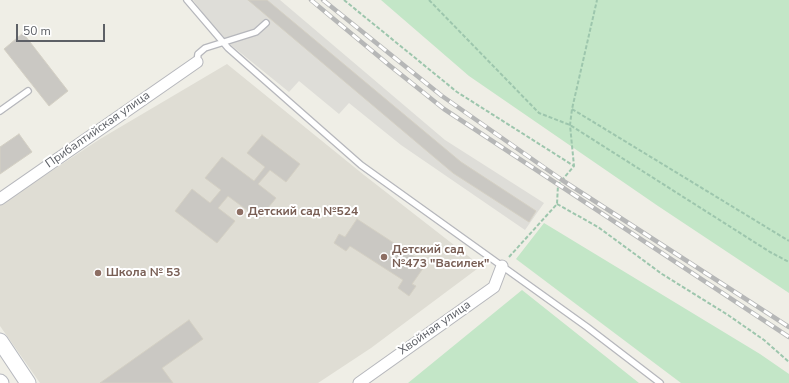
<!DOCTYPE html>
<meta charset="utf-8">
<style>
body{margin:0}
#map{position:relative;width:789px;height:383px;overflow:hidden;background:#efeee6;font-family:"Nunito Sans",sans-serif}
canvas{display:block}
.scale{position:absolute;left:16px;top:24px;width:89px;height:18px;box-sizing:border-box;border:2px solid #5d6066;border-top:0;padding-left:5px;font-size:12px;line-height:14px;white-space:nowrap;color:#5d6066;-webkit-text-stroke:3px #fff;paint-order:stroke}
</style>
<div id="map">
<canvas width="789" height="383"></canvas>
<div class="scale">50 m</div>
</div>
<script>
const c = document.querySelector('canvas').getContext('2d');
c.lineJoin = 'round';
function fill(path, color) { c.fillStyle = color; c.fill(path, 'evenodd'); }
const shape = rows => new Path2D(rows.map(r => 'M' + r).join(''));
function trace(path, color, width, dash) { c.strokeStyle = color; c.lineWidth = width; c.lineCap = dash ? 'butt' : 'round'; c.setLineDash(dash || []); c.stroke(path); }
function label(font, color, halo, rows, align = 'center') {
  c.font = font + ' "Nunito Sans",sans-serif'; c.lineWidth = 4; c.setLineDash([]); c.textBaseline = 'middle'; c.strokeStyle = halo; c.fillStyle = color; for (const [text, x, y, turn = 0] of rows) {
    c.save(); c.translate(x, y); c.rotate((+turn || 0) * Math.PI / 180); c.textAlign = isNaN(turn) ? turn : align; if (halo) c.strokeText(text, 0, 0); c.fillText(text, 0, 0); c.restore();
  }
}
fill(shape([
 [193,0,280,0,445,140,544,203,525,230,401,145,349,103,339,114,299,81,289,92,221,37]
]), '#deddd8');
fill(shape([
 [227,64,364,175,481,266,371,348,318,383,40,383,0,326,0,205,100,139]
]), '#dfddd4');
fill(shape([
 [381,0,789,0,789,293,658,206,469,76],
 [544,223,760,354,789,374,789,383,681,383,516,259],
 [522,290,639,383,408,383]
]), '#c3e6c7');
const building = shape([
 [248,0,267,0,461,162,536,211,529,222,453,173,248,0],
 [23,33,68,91,49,106,4,49,23,33],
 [19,134,32,152,0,174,0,147,19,134],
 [262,135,300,164,286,182,270,170,258,184,276,198,259,219,228,196,218,208,235,221,217,243,175,211,192,189,210,203,221,190,205,178,222,157,254,181,265,167,247,153,262,135],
 [357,219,426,264,412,284,416,286,409,296,398,288,403,280,350,246,346,251,334,243,339,234,345,237,357,219],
 [189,320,203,339,162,368,173,383,100,383,189,320]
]);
fill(building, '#cac8c3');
trace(building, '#d4d0c4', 1);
const lane = shape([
 [187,0,228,48,361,165,587,327,660,383],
 [197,62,198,54,205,48,256,32,266,23],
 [0,111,28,91]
]);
const street = shape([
 [0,199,197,62],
 [359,383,494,287,502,266]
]);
const secondary = shape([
 [0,341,28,383],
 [0,382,1,383]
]);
trace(lane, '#b6b7bc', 8);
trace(street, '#b6b7bc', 13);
trace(secondary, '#b7b9bf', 17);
trace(shape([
 [344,0,457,92,574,166],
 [429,0,539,113,570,125,770,252,789,262],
 [572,109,789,241],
 [557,204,598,227,662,274,728,315,764,340,789,362],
 [509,257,557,204,558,185,574,166,570,125,572,109,597,0]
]), '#9dc6ad', 2, [4, 2]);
trace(lane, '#fff', 5.5);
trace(street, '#fff', 11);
trace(secondary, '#fff', 15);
const rail = shape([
 [311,0,389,65,444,109,789,337],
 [323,0,442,96,562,180,789,327]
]);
trace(rail, '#b6b7b7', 4.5);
trace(rail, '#fff', 3, [9]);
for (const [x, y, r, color] of [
 [240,212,4,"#8d6e63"],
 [384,257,4,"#8d6e63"],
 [98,273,4,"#8d6e63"]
]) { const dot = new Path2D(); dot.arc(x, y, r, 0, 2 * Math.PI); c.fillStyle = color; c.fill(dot); trace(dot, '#fff', 1.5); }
label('12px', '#5d6066', '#fff', [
 ["Прибалтийская улица",98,130,-35],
 ["Хвойная улица",435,328,-35]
]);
label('bold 12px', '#785e54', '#fff', [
 ["Детский сад №524",248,212],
 ["Детский сад",392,250],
 ["№473 \"Василек\"",392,264],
 ["Школа № 53",106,273]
], 'left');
</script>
